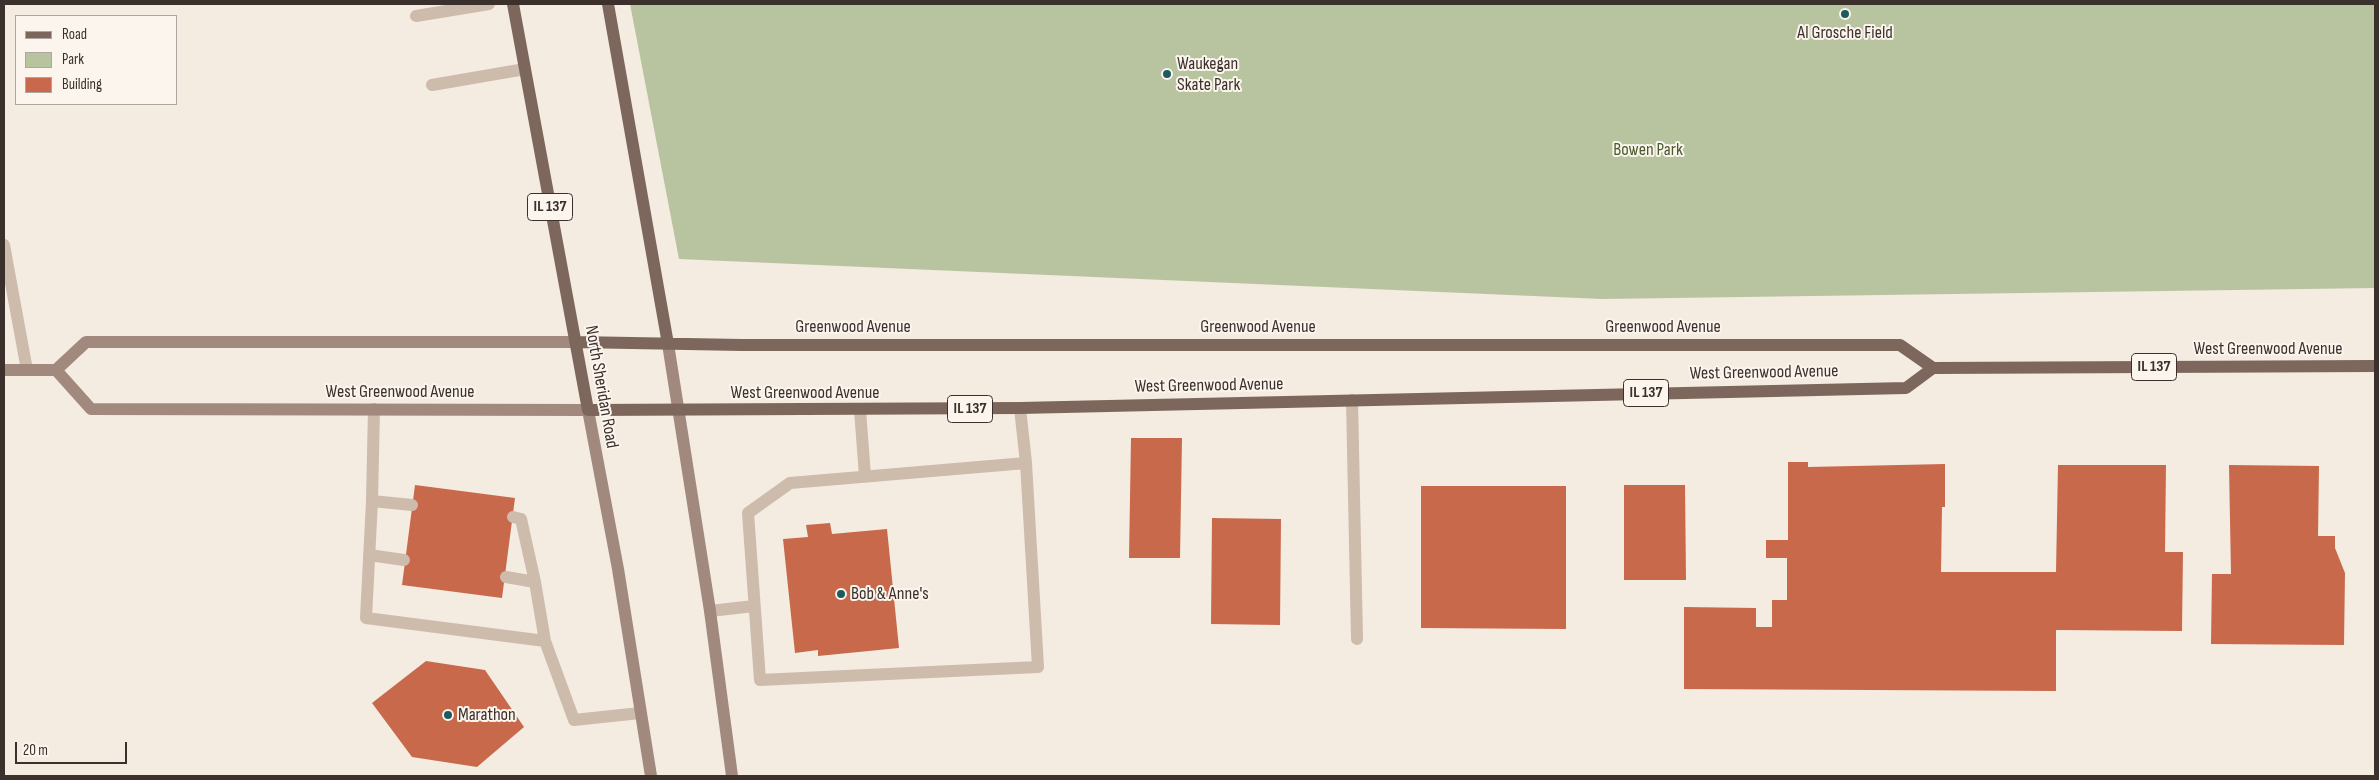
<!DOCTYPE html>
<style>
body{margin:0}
#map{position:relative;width:2379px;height:780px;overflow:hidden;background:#f4ebe1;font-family:"Sofia Sans Condensed",sans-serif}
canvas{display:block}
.frame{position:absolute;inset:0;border:5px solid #3b302b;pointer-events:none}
.legend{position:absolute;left:15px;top:15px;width:162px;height:90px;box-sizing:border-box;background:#fbf5ee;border:1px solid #aea6a0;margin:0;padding:6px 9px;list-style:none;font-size:15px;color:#3b302b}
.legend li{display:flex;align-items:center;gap:10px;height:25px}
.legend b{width:25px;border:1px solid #aea6a0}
.scale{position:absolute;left:15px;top:742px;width:112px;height:22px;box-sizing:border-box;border:2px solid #3b302b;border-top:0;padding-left:6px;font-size:15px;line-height:18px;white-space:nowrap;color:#3b302b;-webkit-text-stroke:4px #fbf5ee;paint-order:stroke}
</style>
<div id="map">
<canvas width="2379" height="780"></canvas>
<div class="frame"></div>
<ul class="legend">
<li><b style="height:6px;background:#7d675c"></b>Road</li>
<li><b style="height:14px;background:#b8c4a0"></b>Park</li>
<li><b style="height:14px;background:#c8694b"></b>Building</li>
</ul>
<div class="scale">20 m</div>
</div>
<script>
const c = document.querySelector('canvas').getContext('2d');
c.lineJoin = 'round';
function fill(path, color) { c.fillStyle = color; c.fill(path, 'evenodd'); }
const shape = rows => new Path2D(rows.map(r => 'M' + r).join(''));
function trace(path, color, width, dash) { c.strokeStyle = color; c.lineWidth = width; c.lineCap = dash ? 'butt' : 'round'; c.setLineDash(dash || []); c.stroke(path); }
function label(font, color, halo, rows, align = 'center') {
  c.font = font + ' "Sofia Sans Condensed",sans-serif'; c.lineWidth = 4; c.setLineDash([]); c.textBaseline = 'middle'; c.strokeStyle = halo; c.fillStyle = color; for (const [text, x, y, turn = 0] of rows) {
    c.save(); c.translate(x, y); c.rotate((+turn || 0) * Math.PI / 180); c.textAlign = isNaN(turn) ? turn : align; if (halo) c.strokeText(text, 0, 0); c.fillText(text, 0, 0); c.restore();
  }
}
fill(shape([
 [630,4,2375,4,2375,288,1602,299,679,259]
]), '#b8c4a0');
fill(shape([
 [1131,438,1182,438,1180,558,1129,558],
 [1788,462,1808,462,1808,467,1945,464,1945,507,1942,507,1941,572,2056,572,2058,465,2166,465,2165,552,2183,552,2182,631,2056,630,2056,691,1684,689,1684,607,1756,608,1756,627,1772,627,1772,600,1787,600,1787,558,1766,558,1766,540,1788,540],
 [2229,465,2319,466,2318,536,2335,536,2335,548,2345,573,2344,645,2211,644,2212,574,2231,574],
 [415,485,515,498,502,598,402,585],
 [1624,485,1685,485,1686,580,1624,580],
 [1421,486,1566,486,1566,629,1421,628],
 [1212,518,1281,519,1280,625,1211,624],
 [830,523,832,534,887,529,899,648,818,656,818,650,795,653,783,539,808,537,806,525],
 [426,661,485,670,524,727,477,767,412,757,372,703]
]), '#c8694b');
trace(shape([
 [416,16,489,4],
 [432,85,525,69],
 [1352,400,1357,639],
 [1020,408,1026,463,1038,667,760,680,748,513,790,483,1026,463],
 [374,409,372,501,366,618,545,641],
 [860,410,865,476],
 [372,501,412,505],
 [513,517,521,519,535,582,545,641,574,720,640,713],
 [369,555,404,560],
 [506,577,535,582],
 [710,611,754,606]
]), '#cdbbac', 12);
trace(shape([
 [4,245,27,370]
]), '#cdbbac', 12);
trace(shape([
 [668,344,710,611,732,776],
 [4,370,56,370,86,342,576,342],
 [56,370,91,409,588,410,618,569,651,776]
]), '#a18a7d', 12);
trace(shape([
 [513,4,588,410,1020,408,1906,388,1933,368,2375,366],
 [608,4,668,344],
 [576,342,742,345,1900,345,1933,368]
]), '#7d675c', 12);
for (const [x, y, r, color] of [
 [1845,14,5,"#1f5a5e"],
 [1167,74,5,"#1f5a5e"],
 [841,594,5,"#1f5a5e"],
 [448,715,5,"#1f5a5e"]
]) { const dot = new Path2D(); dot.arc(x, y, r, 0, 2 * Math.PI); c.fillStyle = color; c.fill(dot); trace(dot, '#fbf5ee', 2); }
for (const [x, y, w] of [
 [550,207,45],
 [2154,367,45],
 [1646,393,45],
 [970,409,45]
]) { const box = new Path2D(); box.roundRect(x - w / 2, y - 13.5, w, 27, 4); c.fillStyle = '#fbf5ee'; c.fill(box); trace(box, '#3b302b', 1); }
label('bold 16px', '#3b302b', null, [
 ["IL 137",550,207],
 ["IL 137",2154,367],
 ["IL 137",1646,393],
 ["IL 137",970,409]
]);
label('18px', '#3b302b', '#fbf5ee', [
 ["Al Grosche Field",1845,33,"center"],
 ["Waukegan",1177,64],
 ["Skate Park",1177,85],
 ["Bob & Anne's",851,594],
 ["Marathon",458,715]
], 'left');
label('18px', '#4a5a2e', '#fbf5ee', [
 ["Bowen Park",1648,150]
]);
label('18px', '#3b302b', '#fbf5ee', [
 ["Greenwood Avenue",853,327],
 ["Greenwood Avenue",1258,327],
 ["Greenwood Avenue",1663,327],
 ["West Greenwood Avenue",2268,349],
 ["West Greenwood Avenue",1764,373,-1],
 ["West Greenwood Avenue",1209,386,-1],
 ["North Sheridan Road",601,387,80],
 ["West Greenwood Avenue",400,392],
 ["West Greenwood Avenue",805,393]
]);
</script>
